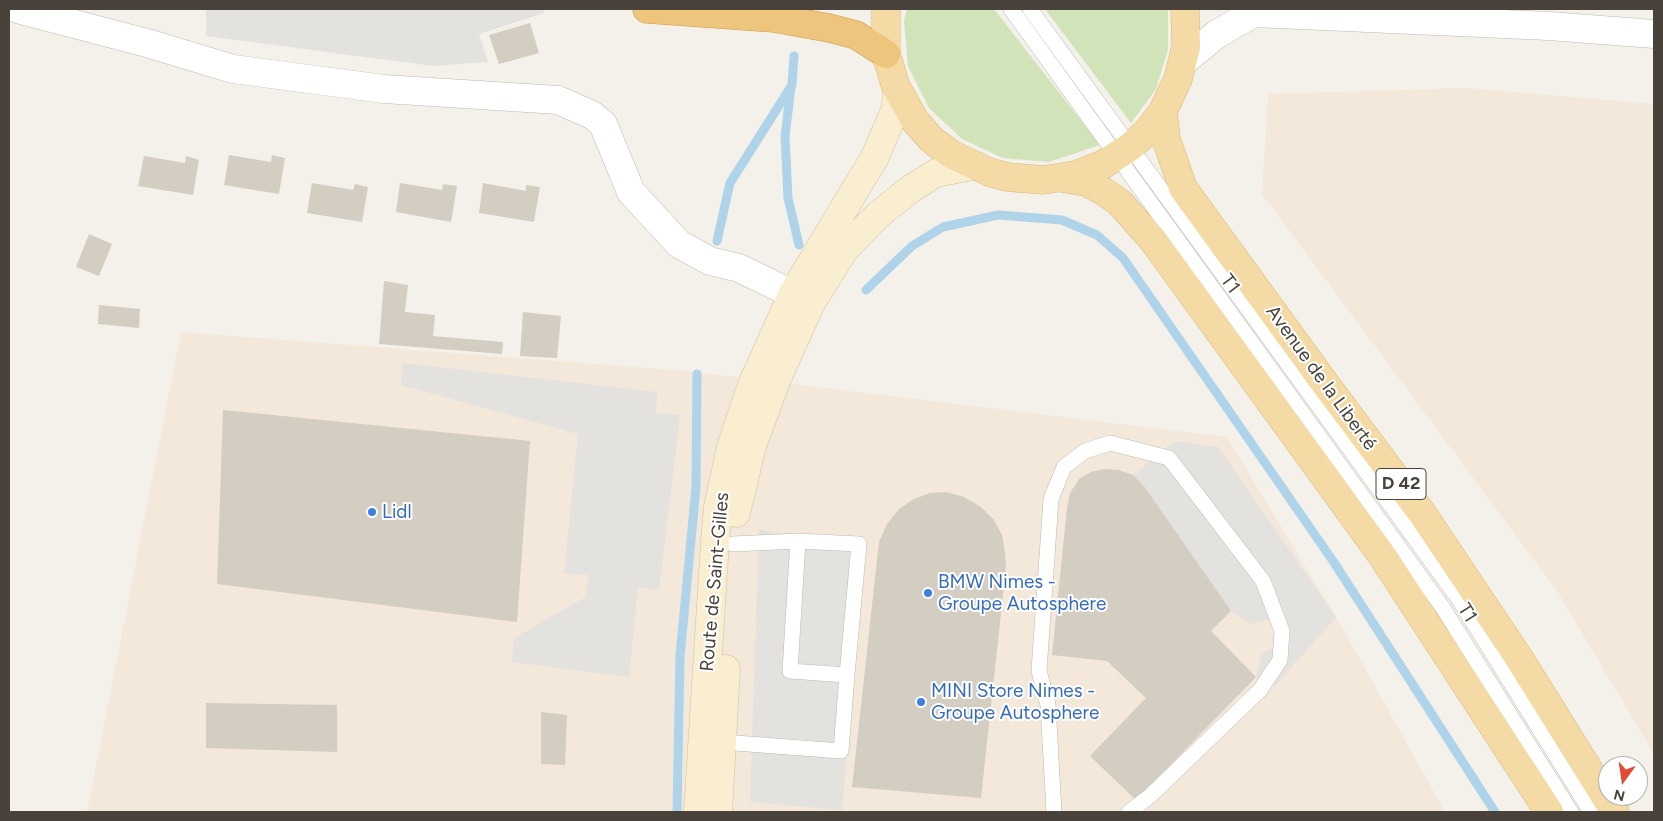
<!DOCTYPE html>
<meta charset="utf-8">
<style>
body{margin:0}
#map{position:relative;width:1663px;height:821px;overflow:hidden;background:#f4f1eb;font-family:Figtree,sans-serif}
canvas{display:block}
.frame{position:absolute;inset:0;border:10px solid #48423a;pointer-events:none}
.north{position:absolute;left:1598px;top:756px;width:50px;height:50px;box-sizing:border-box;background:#fff;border:1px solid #b6b3b0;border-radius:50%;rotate:194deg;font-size:14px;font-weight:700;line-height:20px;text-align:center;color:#48423a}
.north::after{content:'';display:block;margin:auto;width:18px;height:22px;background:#e34a34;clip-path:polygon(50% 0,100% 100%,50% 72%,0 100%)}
</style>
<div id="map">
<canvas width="1663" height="821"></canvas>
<div class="frame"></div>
<div class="north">N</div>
</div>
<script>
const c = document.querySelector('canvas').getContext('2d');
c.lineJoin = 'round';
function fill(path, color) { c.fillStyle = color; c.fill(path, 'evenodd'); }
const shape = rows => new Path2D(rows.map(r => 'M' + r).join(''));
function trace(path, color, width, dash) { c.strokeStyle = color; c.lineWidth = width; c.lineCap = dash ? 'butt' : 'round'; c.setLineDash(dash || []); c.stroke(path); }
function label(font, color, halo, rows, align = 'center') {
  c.font = font + ' Figtree,sans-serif'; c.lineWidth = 4; c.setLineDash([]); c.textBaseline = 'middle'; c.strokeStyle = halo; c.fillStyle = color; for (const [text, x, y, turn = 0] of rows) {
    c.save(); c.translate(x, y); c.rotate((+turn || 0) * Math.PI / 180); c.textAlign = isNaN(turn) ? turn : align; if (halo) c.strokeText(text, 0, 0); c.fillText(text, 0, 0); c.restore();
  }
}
fill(shape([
 [1467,88,1654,104,1654,754,1557,591,1262,194,1268,94],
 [181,332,686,371,1227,437,1346,634,1445,812,87,812]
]), '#f3e8da');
fill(shape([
 [907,9,994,9,1100,145,1049,162,1003,158,962,139,929,108,908,66,904,21],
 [1045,9,1168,9,1168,50,1156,89,1131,123]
]), '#d1e3b9');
fill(shape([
 [206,9,543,9,544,13,479,34,488,62,433,66,206,36],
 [403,363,657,392,656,413,680,415,659,591,638,587,629,677,512,662,514,638,586,597,588,575,564,574,578,434,401,385],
 [1175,441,1218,447,1336,617,1274,687,1256,677,1261,654,1275,647,1272,619,1251,624,1231,611,1144,486,1133,475],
 [759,529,864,552,842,810,750,802]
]), '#e3e2df');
trace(shape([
 [791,87,785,136,788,198,799,245],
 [717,241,730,183,792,85,794,56],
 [866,290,912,246,943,227,998,215,1062,220,1097,235,1123,258,1333,561,1495,812],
 [677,812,680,656,696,487,697,374]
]), '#afd3e9', 9);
fill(shape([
 [530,23,539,53,499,64,489,35],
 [229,155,271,162,272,155,285,158,279,194,224,185],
 [144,156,185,163,186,156,199,160,193,195,138,186],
 [312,183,353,190,355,184,368,187,362,222,307,213],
 [400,183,442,190,443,184,457,186,451,222,396,212],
 [483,183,526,191,526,185,540,187,534,222,479,213],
 [89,234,112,244,99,276,76,267],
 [384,281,408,285,405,312,435,315,433,336,503,342,502,354,379,344],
 [99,305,140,309,139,328,98,324],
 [523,312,561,316,557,358,520,356],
 [223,410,530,441,517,622,217,584],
 [1105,469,1119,470,1133,475,1144,486,1231,611,1211,631,1256,677,1136,800,1090,756,1146,698,1107,661,1052,655,1067,508,1070,493,1079,479,1091,472],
 [946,492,964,497,981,507,994,520,1002,535,1005,552,1006,566,981,798,852,787,879,542,887,524,899,509,914,499,930,493],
 [206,703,337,705,337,752,206,748],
 [541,712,567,715,565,765,541,764]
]), '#d4cdc2');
const service = shape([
 [1011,9,1443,608,1571,812],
 [1030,9,1458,598,1591,812],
 [733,544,798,541,790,671,847,675,859,544,798,541],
 [722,742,841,751,847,675],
 [1054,812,1048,705,1039,671,1051,499,1064,467,1085,451,1110,443,1169,458,1263,581,1282,631,1280,660,1260,690,1150,796,1129,812]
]);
const minor = shape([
 [17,9,147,43,233,69,384,89,558,100,592,115,603,124,631,192,679,244,710,261,739,268,811,303]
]);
const tertiary = shape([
 [1183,62,1217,34,1254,13,1549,26,1654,34]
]);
const secondary = shape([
 [736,513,752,446,776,381,811,303,844,250,878,215,912,188,936,173,972,166],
 [698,812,715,542,718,507,731,447,751,387,793,293,875,157,895,110,898,91],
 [718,812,726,669]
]);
const primary = shape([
 [886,9,886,54,896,87,916,122,932,140,951,154,989,172,1007,177,1043,180,1076,175,1104,164,1130,147,1148,131,1163,111,1178,79,1186,47,1185,9],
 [1163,111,1166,139,1183,188,1324,382,1422,513,1519,658,1615,812],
 [1062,178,1086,182,1103,191,1120,203,1152,239,1383,557,1549,812]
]);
const motorway = shape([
 [647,9,774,18,829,28,856,35,886,54]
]);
trace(service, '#bfb9af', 16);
trace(minor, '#bfb9af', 29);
trace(tertiary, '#bfb9af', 29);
trace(secondary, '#cec1a0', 29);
trace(primary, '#d7b876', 29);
trace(motorway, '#cd9a4c', 29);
trace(service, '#fff', 15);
trace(minor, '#fff', 28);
trace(tertiary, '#fff', 28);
trace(secondary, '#f9eed0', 28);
trace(primary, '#f4dba5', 28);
trace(motorway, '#eec57c', 28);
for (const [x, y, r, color] of [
 [372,512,5,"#3f7fe0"],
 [928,593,5,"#3f7fe0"],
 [921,702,5,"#3f7fe0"]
]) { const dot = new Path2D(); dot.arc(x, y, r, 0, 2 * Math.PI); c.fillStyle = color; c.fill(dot); trace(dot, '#fff', 2); }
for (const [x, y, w] of [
 [1401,484,50]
]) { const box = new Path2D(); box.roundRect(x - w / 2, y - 15.5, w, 31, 4); c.fillStyle = '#fff'; c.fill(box); trace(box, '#48423a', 1); }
label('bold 18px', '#48423a', null, [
 ["D 42",1401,484]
]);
label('19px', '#48423a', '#fff', [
 ["T1",1230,284,53],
 ["Avenue de la Liberté",1321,378,54],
 ["Route de Saint-Gilles",715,582,-85],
 ["T1",1467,613,58]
]);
label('19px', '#366cbe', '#fff', [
 ["Lidl",382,512],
 ["BMW Nimes -",938,582],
 ["Groupe Autosphere",938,604],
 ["MINI Store Nimes -",931,691],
 ["Groupe Autosphere",931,713]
], 'left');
</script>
